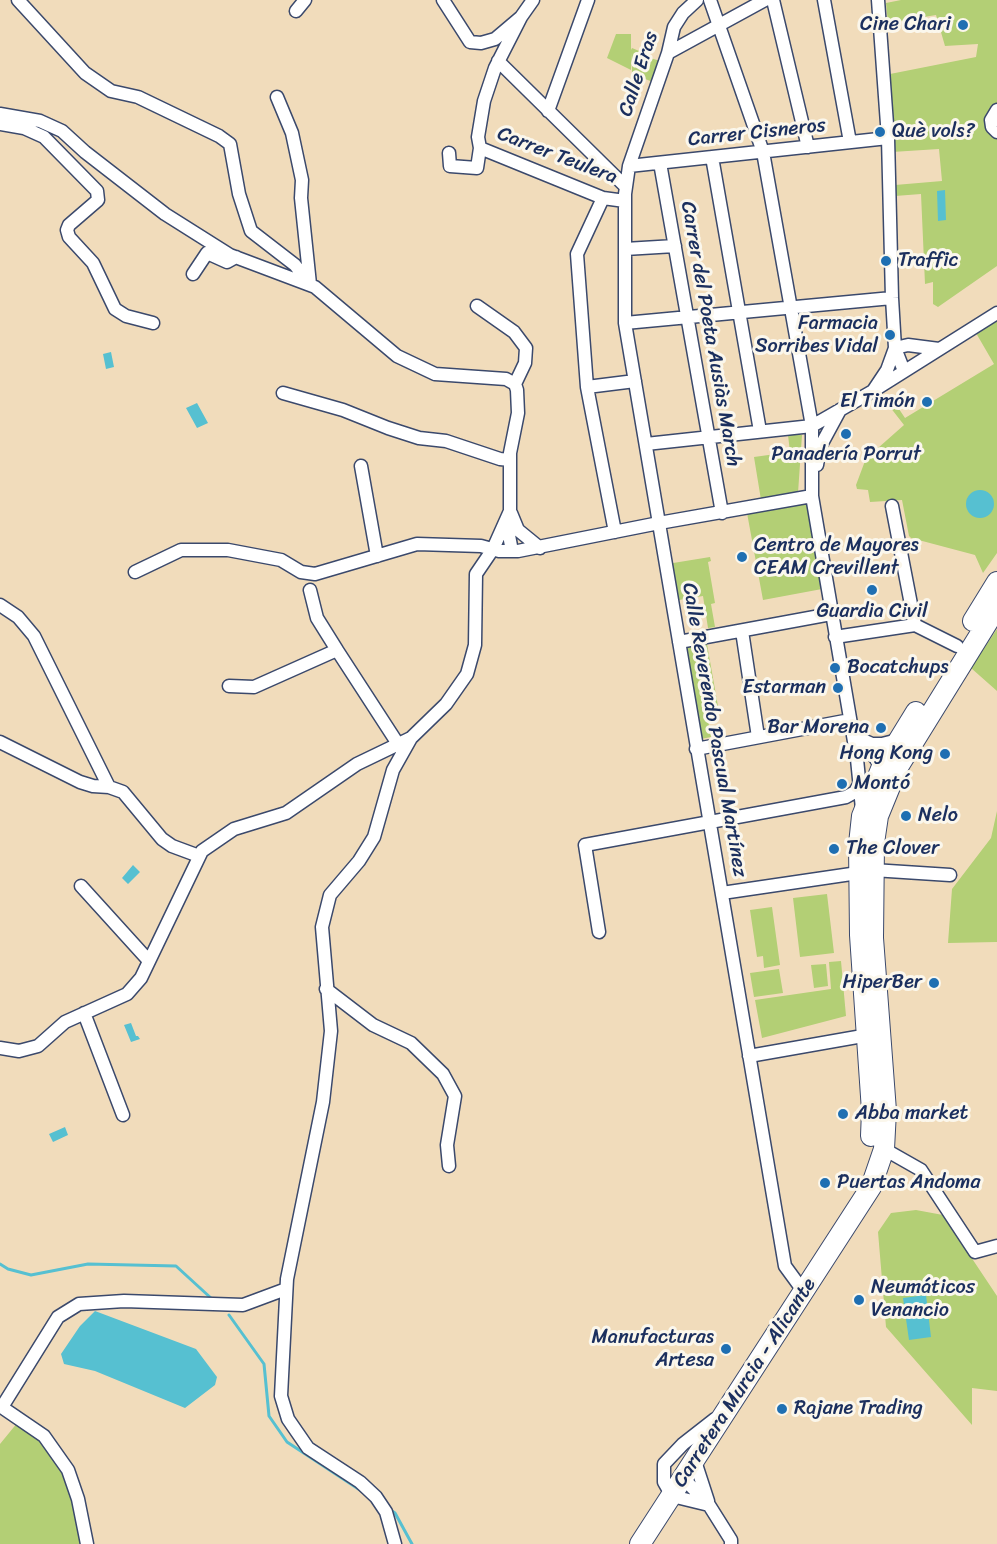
<!DOCTYPE html>
<meta charset="utf-8">
<style>
body{margin:0}
canvas{display:block;background:#f1dcbb}
</style>
<canvas width="997" height="1544"></canvas>
<script>
const c = document.querySelector('canvas').getContext('2d');
c.lineJoin = 'round';
function fill(path, color) { c.fillStyle = color; c.fill(path, 'evenodd'); }
const shape = rows => new Path2D(rows.map(r => 'M' + r).join(''));
function trace(path, color, width, dash) { c.strokeStyle = color; c.lineWidth = width; c.lineCap = dash ? 'butt' : 'round'; c.setLineDash(dash || []); c.stroke(path); }
function label(font, color, halo, rows, align = 'center') {
  c.font = font + ' Sriracha,sans-serif'; c.lineWidth = 6; c.setLineDash([]); c.textBaseline = 'middle'; c.strokeStyle = halo; c.fillStyle = color; for (const [text, x, y, turn = 0] of rows) {
    c.save(); c.translate(x, y); c.rotate((+turn || 0) * Math.PI / 180); c.textAlign = isNaN(turn) ? turn : align; if (halo) c.strokeText(text, 0, 0); c.fillText(text, 0, 0); c.restore();
  }
}
fill(shape([
 [901,0,997,0,997,266,938,307,933,304,933,282,925,284,921,194,895,196,895,185,942,181,939,149,892,152,890,74,976,57,978,44,945,46,936,15,888,23,886,3],
 [616,34,631,34,631,50,632,48,644,53,644,56,660,61,653,82,632,74,632,53,631,70,607,58],
 [997,321,997,553,983,573,975,555,911,538,909,536,902,500,870,502,868,490,857,489,856,485,865,461,874,452,872,449,875,446,878,448,904,425,890,407,895,403,905,418,994,364,976,333],
 [788,435,802,435,798,493,761,500,754,457,790,452],
 [806,501,822,589,763,600,747,513],
 [710,557,711,561,708,562,715,603,711,604,715,627,708,628,703,596,673,601,667,564],
 [997,629,997,691,971,668],
 [707,644,719,712,707,714,711,737,701,739,685,648],
 [997,811,997,942,948,943,952,889,991,838],
 [827,894,834,953,800,957,793,898],
 [772,907,780,965,764,968,763,956,757,957,750,910],
 [841,961,846,1016,762,1038,755,1000,831,989,829,962],
 [826,964,828,986,814,988,811,965],
 [779,969,783,993,754,997,750,973],
 [916,1210,943,1215,997,1296,997,1391,972,1388,972,1425,886,1327,878,1232,891,1213],
 [18,1422,31,1431,62,1468,74,1497,80,1531,80,1544,0,1544,0,1444]
]), '#b3cf75');
fill(shape([
 [945,190,946,220,938,221,937,191],
 [111,352,114,367,106,369,103,354],
 [197,403,208,423,197,428,186,408],
 '966 504a14 14 0 1 1 28 0a14 14 0 1 1-28 0Z',
 [133,865,140,872,128,884,122,878],
 [131,1023,136,1036,138,1036,140,1039,131,1042,124,1025],
 [65,1127,68,1135,53,1142,49,1134],
 [926,1295,931,1337,909,1340,903,1298],
 [95,1311,196,1349,217,1377,215,1385,185,1408,95,1371,64,1364,61,1354,80,1326]
]), '#56c0d1');
trace(shape([
 [0,1264,8,1269,31,1275,88,1264,176,1266,212,1299],
 [229,1315,264,1364,269,1416,287,1442,363,1492],
 [389,1509,395,1513,412,1544]
]), '#56c0d1', 3);
const minor = shape([
 [18,0,85,73,111,91,138,97,219,136,230,144,239,194,251,231,295,265,310,285],
 [443,0,470,42,481,43,495,39,521,17,533,0],
 [697,0,683,13,674,27,668,53,629,166,625,194,625,323,785,1266,804,1292],
 [710,0,763,152,812,426,812,496,857,759,862,809],
 [773,0,808,147],
 [824,0,850,142],
 [296,11,305,0],
 [521,17,495,68,484,101,478,137,480,148,603,198,625,201],
 [668,53,765,0],
 [498,61,626,187],
 [277,97,292,133,302,180,301,198,310,284],
 [997,110,991,120,992,127,997,132],
 [548,111,588,0],
 [0,114,40,121,62,131,85,152,165,214,230,255,315,287,397,356,435,374,506,379,515,384,517,390,518,413,510,453,510,511,508,530,512,551],
 [0,124,24,128,44,137,97,191,98,200,69,225,67,230,69,237,93,263,115,309,126,316,153,323],
 [449,153,450,166,477,168,480,148],
 [712,157,760,431],
 [660,163,722,513],
 [629,166,888,138],
 [603,198,577,254,587,387,615,532],
 [625,249,675,246],
 [193,274,207,253,227,262,236,257],
 [477,306,514,332,526,348,525,363,515,384],
 [625,323,892,298],
 [904,371,895,348,908,345,939,349],
 [587,387,635,381],
 [873,391,887,370,895,348,892,298,888,138,878,0],
 [283,393,343,410,388,428,419,438,446,441,500,459,510,460],
 [646,444,812,426,873,391,997,313],
 [817,465,820,447,840,410],
 [361,466,377,556],
 [892,506,915,625],
 [511,513,518,530,540,548],
 [135,572,181,550,228,550,281,560,301,572,315,574,417,544,481,546,499,551,518,551,659,523,812,496],
 [310,590,317,618,337,650],
 [0,605,18,617,34,636,109,787],
 [742,631,758,737],
 [835,637,915,625,957,646],
 [679,642,831,614],
 [229,686,254,687,337,650,398,744],
 [853,726,878,762,881,772],
 [863,740,872,744,882,744,898,740],
 [0,742,80,782,93,786,109,787,123,792,162,839,172,846,199,856],
 [696,749,850,720],
 [873,870,950,875],
 [81,886,149,961],
 [722,893,858,873],
 [599,932,585,845,846,797,855,792,860,783],
 [326,989,373,1025,411,1043,443,1074,455,1096,447,1145,449,1166],
 [84,1013,123,1115],
 [0,1048,19,1051,38,1046,65,1022,127,994,141,978,202,851,234,829,286,813,357,764,411,738,446,704,467,674,475,645,476,574,493,549,510,511],
 [749,1056,857,1037],
 [884,1149,921,1170,975,1252,997,1246],
 [0,1406,44,1436,68,1470,78,1499,87,1544],
 [2,1407,58,1317,79,1304,124,1301,243,1305,286,1289],
 [694,1458,708,1501],
 [683,1478,709,1505,731,1540,731,1544],
 [709,1505,672,1496,664,1482,664,1464,683,1444,715,1419],
 [395,1544,386,1512,376,1497,360,1482,308,1448,288,1419,281,1396,287,1279,323,1102,331,1031,322,927,330,895,359,861,374,837,393,770,411,738]
]);
const trunk = shape([
 [973,621,997,582],
 [871,1136,872,1111,860,935,859,844,862,816,881,769,916,712],
 [640,1544,871,1187,884,1149,886,1111,873,938,874,843,878,816,898,767,997,607]
]);
trace(minor, '#3b496c', 15);
trace(trunk, '#3b496c', 22);
trace(minor, '#fff', 12);
trace(trunk, '#fff', 20);
for (const [x, y, r, color] of [
 [963,25,6,"#1f6fb2"],
 [880,132,6,"#1f6fb2"],
 [886,261,6,"#1f6fb2"],
 [890,335,6,"#1f6fb2"],
 [927,402,6,"#1f6fb2"],
 [846,434,6,"#1f6fb2"],
 [742,557,6,"#1f6fb2"],
 [872,590,6,"#1f6fb2"],
 [835,668,6,"#1f6fb2"],
 [838,688,6,"#1f6fb2"],
 [881,728,6,"#1f6fb2"],
 [945,754,6,"#1f6fb2"],
 [842,784,6,"#1f6fb2"],
 [906,816,6,"#1f6fb2"],
 [834,849,6,"#1f6fb2"],
 [934,983,6,"#1f6fb2"],
 [843,1114,6,"#1f6fb2"],
 [825,1183,6,"#1f6fb2"],
 [859,1300,6,"#1f6fb2"],
 [726,1349,6,"#1f6fb2"],
 [782,1409,6,"#1f6fb2"]
]) { const dot = new Path2D(); dot.arc(x, y, r, 0, 2 * Math.PI); c.fillStyle = color; c.fill(dot); trace(dot, '#fbf7ec', 2); }
label('20px', '#1b2f5e', '#fbf7ec', [
 ["Cine Chari",951,25,"right"],
 ["Què vols?",892,132],
 ["Traffic",898,261],
 ["Farmacia",878,324,"right"],
 ["Sorribes Vidal",878,347,"right"],
 ["El Timón",915,402,"right"],
 ["Panadería Porrut",846,455,"center"],
 ["Centro de Mayores",754,546],
 ["CEAM Crevillent",754,569],
 ["Guardia Civil",872,612,"center"],
 ["Bocatchups",847,668],
 ["Estarman",826,688,"right"],
 ["Bar Morena",869,728,"right"],
 ["Hong Kong",933,754,"right"],
 ["Montó",854,784],
 ["Nelo",918,816],
 ["The Clover",846,849],
 ["HiperBer",922,983,"right"],
 ["Abba market",855,1114],
 ["Puertas Andoma",837,1183],
 ["Neumáticos",871,1288],
 ["Venancio",871,1311],
 ["Manufacturas",714,1338,"right"],
 ["Artesa",714,1361,"right"],
 ["Rajane Trading",794,1409]
], 'left');
label('20px', '#1b2f5e', '#fbf7ec', [
 ["Calle Eras",639,74,-72],
 ["Carrer Cisneros",757,133,-6],
 ["Carrer Teulera",557,156,21],
 ["Carrer del Poeta Ausiàs March",710,334,80],
 ["Calle Reverendo Pascual Martínez",714,730,80],
 ["Carretera Murcia - Alicante",745,1383,-57]
]);
</script>
